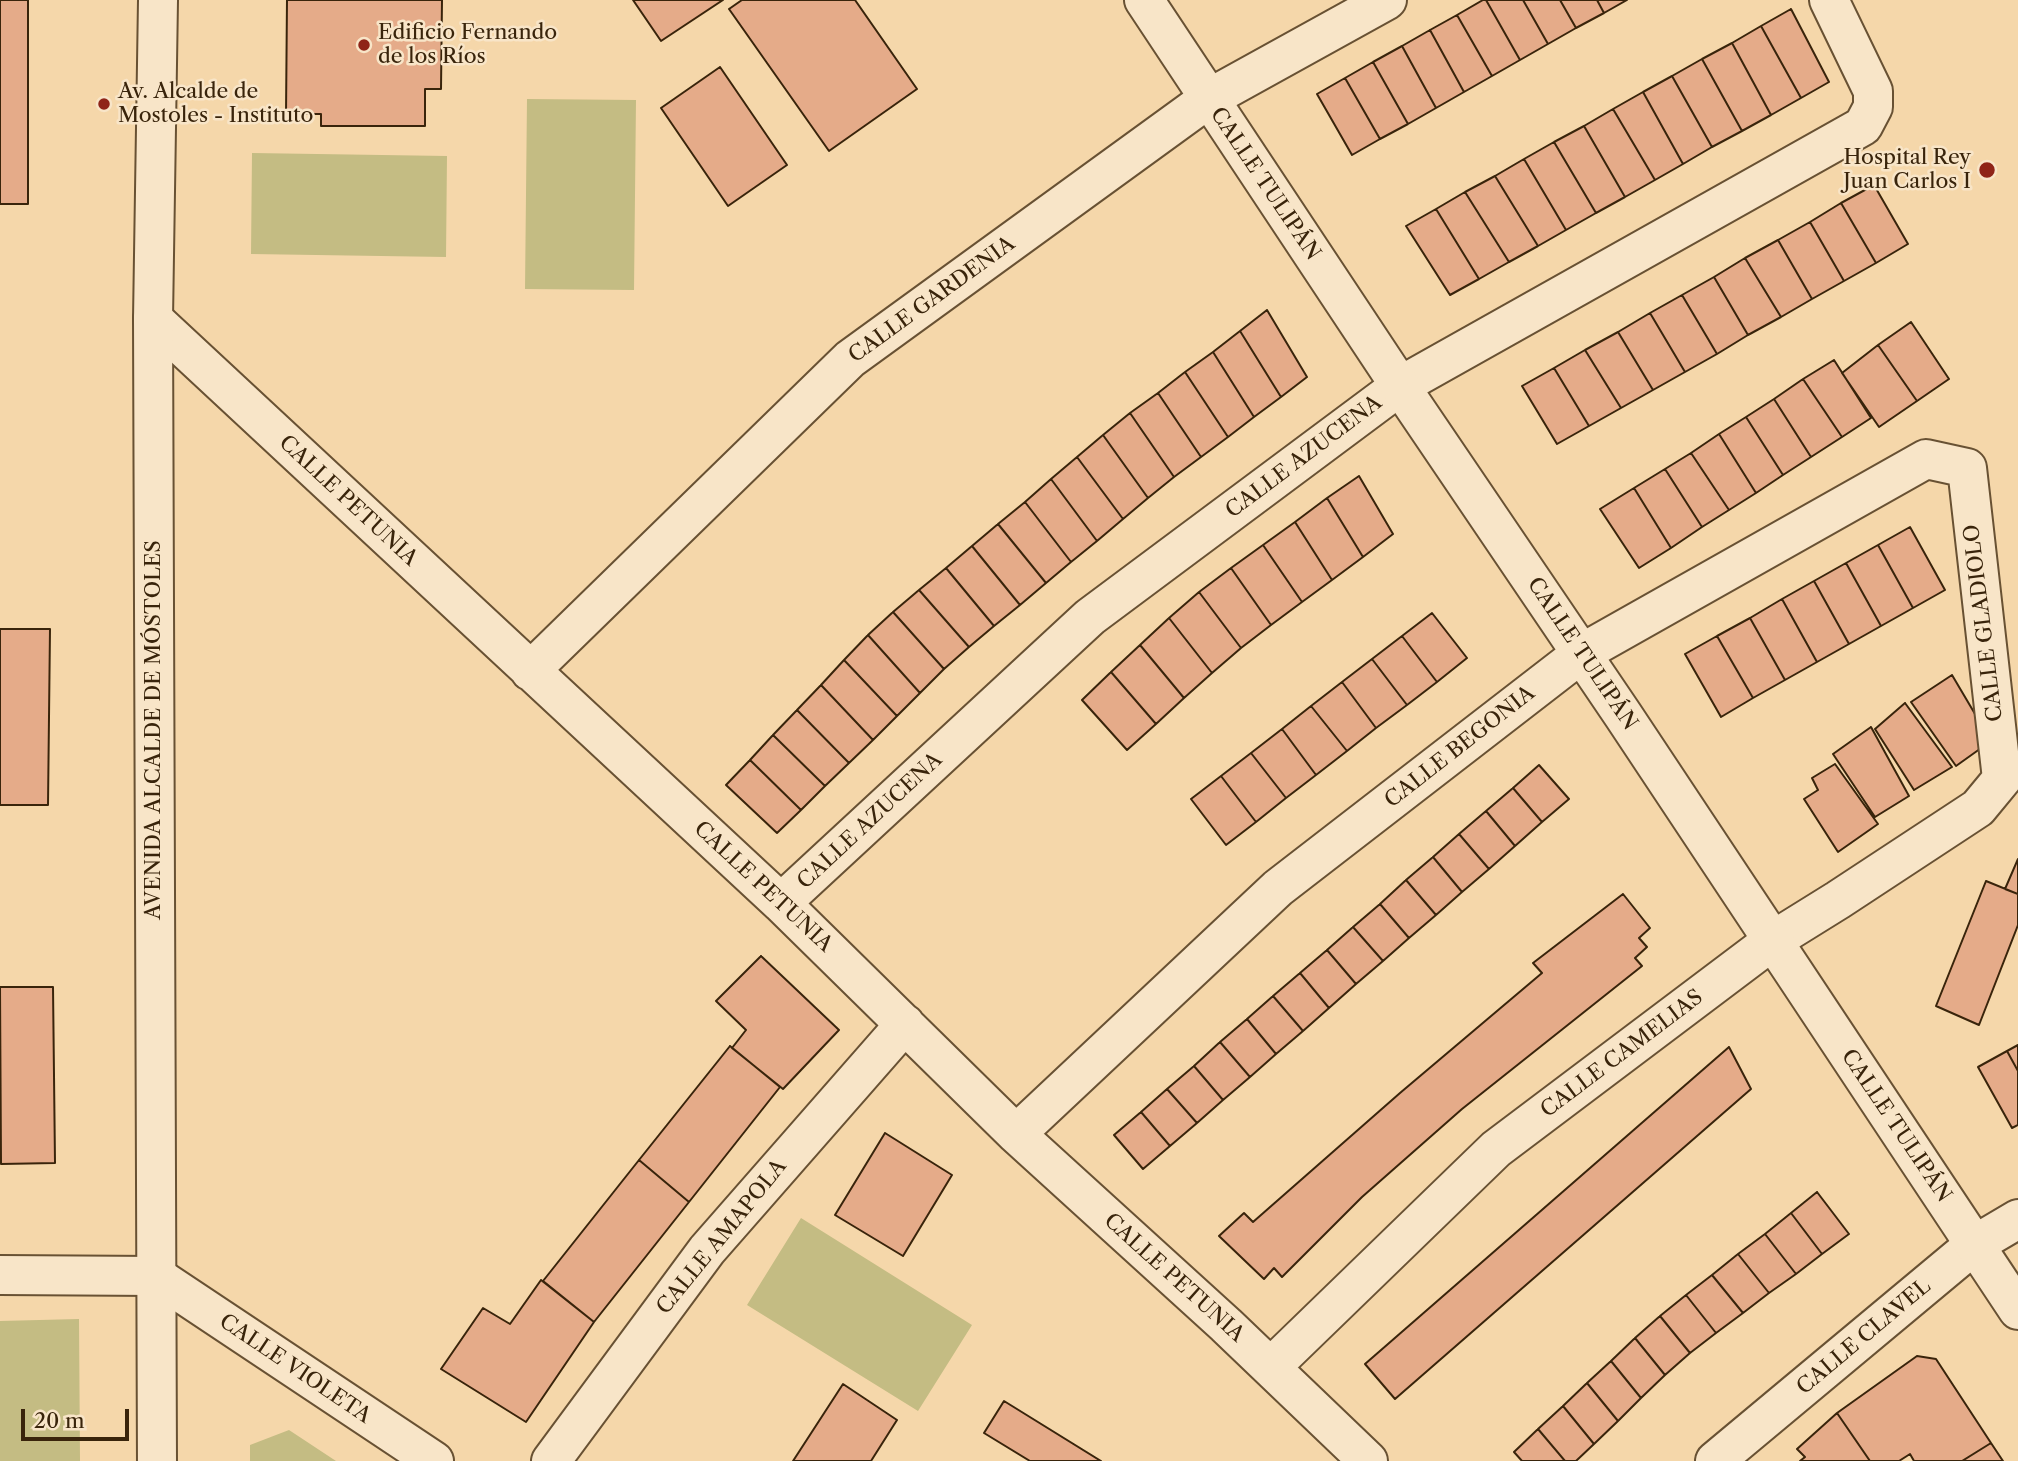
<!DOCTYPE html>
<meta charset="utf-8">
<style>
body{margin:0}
#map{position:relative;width:2018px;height:1461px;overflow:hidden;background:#f5d7aa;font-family:"Libre Caslon Text",serif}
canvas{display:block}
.scale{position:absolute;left:21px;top:1409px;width:108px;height:32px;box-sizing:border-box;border:4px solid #39240b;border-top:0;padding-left:9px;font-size:21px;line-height:24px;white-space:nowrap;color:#39240b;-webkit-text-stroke:5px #f8e5c8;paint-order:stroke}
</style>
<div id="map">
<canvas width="2018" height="1461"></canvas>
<div class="scale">20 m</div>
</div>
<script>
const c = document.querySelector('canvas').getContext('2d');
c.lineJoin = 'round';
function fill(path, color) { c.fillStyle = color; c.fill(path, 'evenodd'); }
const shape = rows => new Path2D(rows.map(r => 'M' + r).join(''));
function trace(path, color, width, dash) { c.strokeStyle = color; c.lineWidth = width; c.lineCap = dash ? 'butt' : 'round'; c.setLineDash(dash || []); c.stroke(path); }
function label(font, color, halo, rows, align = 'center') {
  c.font = font + ' "Libre Caslon Text",serif'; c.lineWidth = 5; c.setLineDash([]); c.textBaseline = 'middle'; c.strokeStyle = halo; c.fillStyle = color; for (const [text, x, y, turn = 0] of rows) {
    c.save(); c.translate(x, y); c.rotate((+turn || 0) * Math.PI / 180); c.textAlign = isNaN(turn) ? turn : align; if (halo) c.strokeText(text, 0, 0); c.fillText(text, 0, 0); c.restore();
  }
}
fill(shape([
 [527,99,636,100,634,290,525,289],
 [252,153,447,156,446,257,251,254],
 [801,1218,972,1325,918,1411,747,1305],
 [79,1319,80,1461,0,1461,0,1321],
 [289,1430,336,1461,250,1461,250,1445]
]), '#c4bc83');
const building = shape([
 [0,0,28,0,28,204,0,204,0,0],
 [287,0,442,0,441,89,425,89,425,126,321,126,321,114,286,114,287,0],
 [633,0,723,0,661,41,633,0],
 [742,0,855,0,917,89,829,151,729,9,742,0],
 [1483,0,1486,0,1520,60,1492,76,1457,15,1483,0],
 [1486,0,1523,0,1548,44,1520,60,1486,0],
 [1523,0,1560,0,1576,28,1548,44,1523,0],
 [1560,0,1597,0,1604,13,1576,28,1560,0],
 [1597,0,1627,0,1604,13,1597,0],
 [1791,9,1829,82,1801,98,1761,26,1791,9],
 [1457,15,1492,76,1464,92,1430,30,1457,15],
 [1761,26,1801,98,1771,115,1732,43,1761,26],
 [1430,30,1464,92,1436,108,1402,46,1430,30],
 [1732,43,1771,115,1742,131,1702,59,1732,43],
 [1402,46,1436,108,1408,124,1373,62,1402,46],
 [1702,59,1742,131,1712,147,1672,76,1702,59],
 [1373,62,1408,124,1380,139,1345,78,1373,62],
 [720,67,787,165,728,206,661,108,720,67],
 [1672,76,1712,147,1683,164,1643,92,1672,76],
 [1345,78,1380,139,1352,155,1317,94,1345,78],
 [1643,92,1683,164,1655,180,1613,109,1643,92],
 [1613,109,1655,180,1625,197,1584,126,1613,109],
 [1584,126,1625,197,1596,213,1554,142,1584,126],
 [1554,142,1596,213,1566,230,1524,159,1554,142],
 [1524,159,1566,230,1538,246,1495,176,1524,159],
 [1495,176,1538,246,1509,262,1465,192,1495,176],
 [1874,185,1908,244,1876,263,1841,203,1874,185],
 [1465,192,1509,262,1479,279,1436,209,1465,192],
 [1841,203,1876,263,1844,281,1810,222,1841,203],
 [1436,209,1479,279,1450,295,1406,226,1436,209],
 [1810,222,1844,281,1812,299,1778,240,1810,222],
 [1778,240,1812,299,1781,317,1745,258,1778,240],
 [1745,258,1781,317,1748,335,1714,277,1745,258],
 [1714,277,1748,335,1717,354,1682,295,1714,277],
 [1682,295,1717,354,1685,372,1650,313,1682,295],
 [1267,310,1307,377,1281,397,1240,331,1267,310],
 [1650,313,1685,372,1653,390,1618,332,1650,313],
 [1911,322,1949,379,1917,401,1878,345,1911,322],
 [1240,331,1281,397,1254,417,1213,352,1240,331],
 [1618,332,1653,390,1621,408,1585,350,1618,332],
 [1878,345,1917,401,1879,427,1842,373,1878,345],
 [1585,350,1621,408,1589,426,1554,368,1585,350],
 [1213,352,1254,417,1228,437,1185,372,1213,352],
 [1834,360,1871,418,1842,437,1803,379,1834,360],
 [1554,368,1589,426,1557,444,1522,386,1554,368],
 [1185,372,1228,437,1201,457,1158,393,1185,372],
 [1803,379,1842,437,1811,457,1774,399,1803,379],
 [1158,393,1201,457,1174,477,1130,413,1158,393],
 [1774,399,1811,457,1783,475,1746,417,1774,399],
 [1130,413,1174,477,1148,498,1103,435,1130,413],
 [1746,417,1783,475,1756,493,1719,434,1746,417],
 [1719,434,1756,493,1729,510,1691,453,1719,434],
 [1103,435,1148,498,1123,519,1077,457,1103,435],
 [1691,453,1729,510,1702,527,1665,469,1691,453],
 [1077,457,1123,519,1097,541,1051,479,1077,457],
 [1665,469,1702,527,1671,548,1634,488,1665,469],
 [1359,476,1393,534,1363,557,1327,498,1359,476],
 [1051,479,1097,541,1071,562,1025,502,1051,479],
 [1634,488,1671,548,1639,568,1600,509,1634,488],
 [1327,498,1363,557,1332,580,1295,522,1327,498],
 [1025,502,1071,562,1046,583,998,524,1025,502],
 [1295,522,1332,580,1302,602,1263,545,1295,522],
 [998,524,1046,583,1020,605,972,546,998,524],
 [1910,527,1945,590,1913,608,1878,545,1910,527],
 [1263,545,1302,602,1271,625,1231,568,1263,545],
 [1878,545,1913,608,1881,626,1846,563,1878,545],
 [972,546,1020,605,994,626,946,568,972,546],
 [1846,563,1881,626,1849,644,1814,581,1846,563],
 [946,568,994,626,969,647,919,590,946,568],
 [1231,568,1271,625,1241,648,1199,592,1231,568],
 [1814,581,1849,644,1817,662,1782,599,1814,581],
 [919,590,969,647,944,669,893,612,919,590],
 [1199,592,1241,648,1212,673,1169,618,1199,592],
 [1782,599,1817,662,1785,680,1750,618,1782,599],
 [893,612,944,669,920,693,868,635,893,612],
 [1432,613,1467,658,1437,682,1402,636,1432,613],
 [1169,618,1212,673,1184,698,1140,645,1169,618],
 [1750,618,1785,680,1753,698,1717,636,1750,618],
 [0,629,50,629,48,805,0,805,0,629],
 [868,635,920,693,897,716,844,660,868,635],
 [1402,636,1437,682,1407,705,1372,659,1402,636],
 [1717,636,1753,698,1721,717,1685,654,1717,636],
 [1140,645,1184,698,1156,724,1111,672,1140,645],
 [1372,659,1407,705,1376,728,1342,682,1372,659],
 [844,660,897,716,873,740,821,685,844,660],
 [1111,672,1156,724,1127,750,1082,700,1111,672],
 [1952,675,1991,741,1956,766,1911,702,1952,675],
 [1342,682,1376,728,1347,751,1311,706,1342,682],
 [821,685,873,740,849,763,797,710,821,685],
 [1905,703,1952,767,1914,790,1875,729,1905,703],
 [1311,706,1347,751,1316,775,1282,729,1311,706],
 [797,710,849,763,825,786,773,735,797,710],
 [1871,727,1909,796,1875,817,1833,754,1871,727],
 [1282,729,1316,775,1286,798,1251,753,1282,729],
 [773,735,825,786,801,810,750,760,773,735],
 [1251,753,1286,798,1256,822,1221,776,1251,753],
 [750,760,801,810,777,833,726,785,750,760],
 [1835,764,1878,824,1838,852,1804,799,1818,790,1812,778,1835,764],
 [1539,765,1569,799,1542,822,1513,788,1539,765],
 [1221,776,1256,822,1226,845,1191,799,1221,776],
 [1513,788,1542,822,1515,846,1486,811,1513,788],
 [1486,811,1515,846,1489,869,1459,834,1486,811],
 [1459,834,1489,869,1462,892,1433,857,1459,834],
 [1433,857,1462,892,1436,915,1406,880,1433,857],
 [2018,859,2018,894,2005,889,2018,859],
 [1406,880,1436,915,1409,938,1380,904,1406,880],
 [1986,881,2018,894,2018,925,1979,1025,1936,1006,1986,881],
 [1623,894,1650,928,1639,938,1647,947,1635,958,1642,966,1462,1109,1362,1197,1282,1277,1274,1268,1264,1279,1219,1236,1244,1213,1253,1222,1400,1093,1542,973,1533,963,1623,894],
 [1380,904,1409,938,1383,961,1353,927,1380,904],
 [1353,927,1383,961,1356,984,1327,950,1353,927],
 [1327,950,1356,984,1329,1008,1300,973,1327,950],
 [761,956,839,1030,783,1089,732,1048,746,1030,716,1001,761,956],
 [1300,973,1329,1008,1303,1031,1273,996,1300,973],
 [0,987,53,987,55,1163,1,1164,0,987],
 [1273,996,1303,1031,1276,1054,1247,1019,1273,996],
 [1247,1019,1276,1054,1250,1077,1220,1042,1247,1019],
 [1220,1042,1250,1077,1223,1100,1194,1066,1220,1042],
 [2018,1045,2018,1071,2007,1051,2018,1045],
 [730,1046,780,1087,689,1202,639,1160,730,1046],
 [1729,1047,1751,1089,1395,1399,1365,1364,1729,1047],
 [2007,1051,2018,1071,2018,1125,2012,1128,1978,1067,2007,1051],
 [1194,1066,1223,1100,1197,1123,1167,1089,1194,1066],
 [1167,1089,1197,1123,1170,1146,1141,1112,1167,1089],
 [1141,1112,1170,1146,1143,1169,1114,1135,1141,1112],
 [885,1133,952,1175,903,1256,835,1215,885,1133],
 [639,1160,689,1202,594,1322,543,1281,639,1160],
 [1817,1192,1849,1234,1822,1254,1791,1213,1817,1192],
 [1791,1213,1822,1254,1796,1274,1765,1234,1791,1213],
 [1765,1234,1796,1274,1769,1293,1738,1254,1765,1234],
 [1738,1254,1769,1293,1743,1313,1712,1275,1738,1254],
 [1712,1275,1743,1313,1716,1333,1686,1295,1712,1275],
 [541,1280,594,1322,526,1422,441,1369,483,1308,510,1324,541,1280],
 [1686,1295,1716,1333,1690,1353,1660,1316,1686,1295],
 [1660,1316,1690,1353,1665,1375,1635,1338,1660,1316],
 [1635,1338,1665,1375,1641,1398,1611,1361,1635,1338],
 [1917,1356,1936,1359,1991,1443,1962,1461,1914,1461,1910,1454,1899,1461,1870,1461,1837,1413,1917,1356],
 [1611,1361,1641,1398,1618,1421,1587,1383,1611,1361],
 [1587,1383,1618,1421,1594,1444,1563,1406,1587,1383],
 [843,1384,897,1420,871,1461,793,1461,843,1384],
 [1004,1401,1101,1461,1030,1461,984,1433,1004,1401],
 [1563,1406,1594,1444,1576,1461,1565,1461,1538,1429,1563,1406],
 [1837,1413,1870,1461,1800,1461,1805,1457,1797,1449,1837,1413],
 [1538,1429,1565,1461,1522,1461,1514,1452,1538,1429],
 [1991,1443,2003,1461,1962,1461,1991,1443]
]);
fill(building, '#e5ab89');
trace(building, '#39240b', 2);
const minor = shape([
 [153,319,781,903,1016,1134,1226,1325,1368,1461],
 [530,671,850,359,1208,99,1387,0],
 [781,903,1090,617,1400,386,1863,126,1873,107,1873,91,1829,0],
 [1016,1134,1278,888,1582,653,1926,459,1967,468,2002,779,1978,808,1838,900,1772,941,1496,1149,1271,1367],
 [0,1275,156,1276,434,1461],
 [551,1461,707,1250,905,1024],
 [1715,1461,1974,1245,2018,1219]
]);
const tertiary = shape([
 [1144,0,1400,386,1623,715,2018,1310],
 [157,1461,153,319,158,0]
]);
trace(minor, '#685133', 42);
trace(tertiary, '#685133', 42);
trace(minor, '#f8e5c8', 38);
trace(tertiary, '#f8e5c8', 38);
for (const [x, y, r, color] of [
 [364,45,7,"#8f2418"],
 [104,104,7,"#8f2418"],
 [1987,170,9,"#8f2418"]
]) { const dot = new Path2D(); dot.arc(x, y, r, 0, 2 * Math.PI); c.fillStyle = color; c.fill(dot); trace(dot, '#f8e5c8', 2.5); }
label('21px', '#39240b', '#f8e5c8', [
 ["Edificio Fernando",378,33],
 ["de los Ríos",378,57],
 ["Av. Alcalde de",118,92],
 ["Mostoles - Instituto",118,116],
 ["Hospital Rey",1971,158,"right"],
 ["Juan Carlos I",1971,182,"right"]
], 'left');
label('21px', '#39240b', '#f8e5c8', [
 ["CALLE TULIPÁN",1265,184,56],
 ["CALLE GARDENIA",932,300,-36],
 ["CALLE AZUCENA",1304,457,-37],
 ["CALLE PETUNIA",348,501,43],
 ["CALLE GLADIOLO",1984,623,-97],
 ["CALLE TULIPÁN",1582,654,56],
 ["AVENIDA ALCALDE DE MÓSTOLES",154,730,-90],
 ["CALLE BEGONIA",1460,747,-38],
 ["CALLE AZUCENA",870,821,-43],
 ["CALLE PETUNIA",763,887,43],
 ["CALLE CAMELIAS",1622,1054,-37],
 ["CALLE TULIPÁN",1896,1126,56],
 ["CALLE AMAPOLA",722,1237,-51],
 ["CALLE PETUNIA",1174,1278,42],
 ["CALLE CLAVEL",1864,1337,-40],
 ["CALLE VIOLETA",295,1369,34]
]);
</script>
